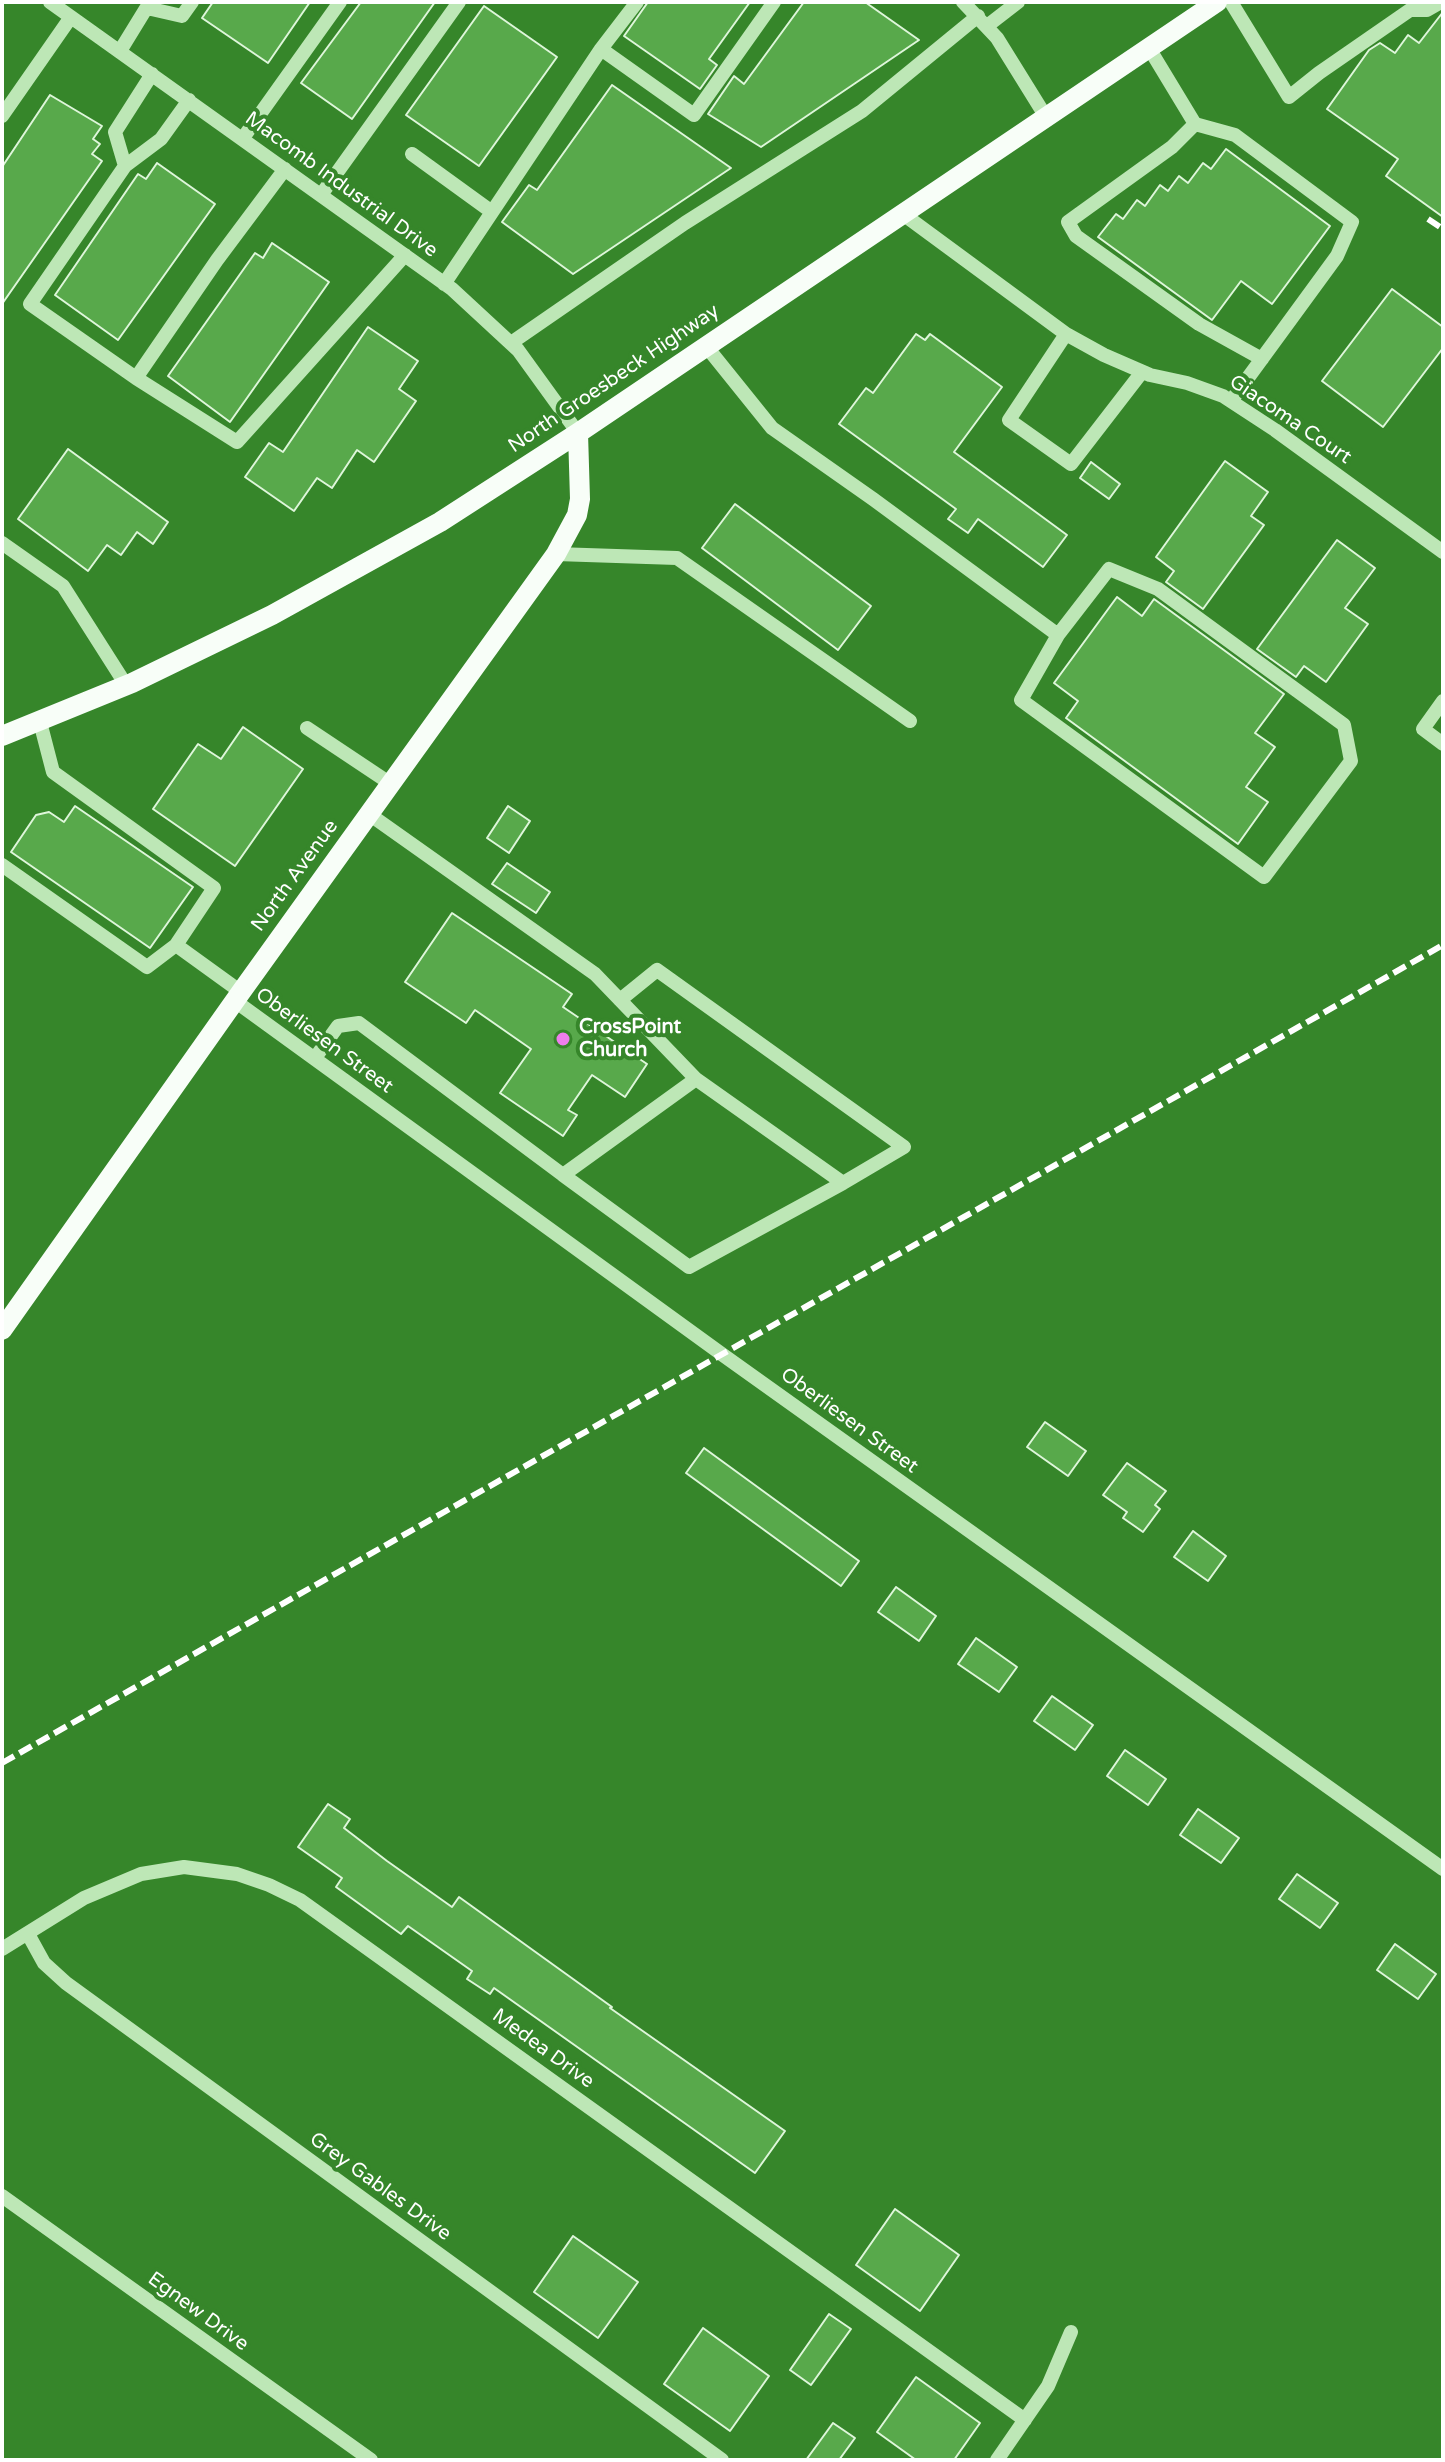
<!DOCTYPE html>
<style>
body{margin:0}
#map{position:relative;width:1445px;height:2462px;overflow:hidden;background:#36862a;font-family:"Varela Round",sans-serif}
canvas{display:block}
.frame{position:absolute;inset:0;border:4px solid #fff;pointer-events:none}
</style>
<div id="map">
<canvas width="1445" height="2462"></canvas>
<div class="frame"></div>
</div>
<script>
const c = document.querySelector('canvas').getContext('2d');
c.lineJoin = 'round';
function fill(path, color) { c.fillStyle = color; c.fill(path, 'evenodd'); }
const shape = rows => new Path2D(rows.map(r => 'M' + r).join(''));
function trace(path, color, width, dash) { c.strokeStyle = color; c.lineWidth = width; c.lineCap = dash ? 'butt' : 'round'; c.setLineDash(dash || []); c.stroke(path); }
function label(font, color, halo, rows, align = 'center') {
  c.font = font + ' "Varela Round",sans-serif'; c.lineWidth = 8; c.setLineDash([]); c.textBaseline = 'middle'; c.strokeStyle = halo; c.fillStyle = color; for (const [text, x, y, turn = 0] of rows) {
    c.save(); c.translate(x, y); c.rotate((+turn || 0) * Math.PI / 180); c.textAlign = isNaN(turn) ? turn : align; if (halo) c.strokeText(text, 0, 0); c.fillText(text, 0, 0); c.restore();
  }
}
const building = shape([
 [213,2,310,2,268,63,202,18,213,2],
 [361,2,435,2,352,119,301,83,361,2],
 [648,2,750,2,709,59,717,65,700,89,624,36,648,2],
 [804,2,865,2,919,40,761,147,708,114,734,76,744,84,804,2],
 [484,6,557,57,479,166,406,115,484,6],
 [1443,12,1443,217,1386,176,1398,159,1327,109,1369,50,1380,43,1395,53,1408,35,1419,43,1443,12],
 [612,85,731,168,573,274,502,222,529,185,537,190,612,85],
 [50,95,102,126,93,139,100,144,92,154,102,161,2,304,2,167,50,95],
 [1226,149,1330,226,1272,304,1241,281,1212,320,1098,237,1116,214,1123,219,1137,200,1145,206,1160,185,1168,191,1179,176,1188,183,1203,163,1211,169,1226,149],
 [157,163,215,204,118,340,55,295,138,174,146,179,157,163],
 [272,243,329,282,230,422,168,376,255,253,263,258,272,243],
 [1392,289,1443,327,1443,348,1383,427,1322,381,1392,289],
 [368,327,418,361,399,389,416,401,374,462,357,450,332,488,317,478,294,511,245,477,269,443,283,452,368,327],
 [916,334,925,340,930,334,1002,387,954,452,1067,535,1043,567,978,519,968,533,948,519,956,509,839,424,866,388,873,393,916,334],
 [68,449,168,522,153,544,137,532,121,555,107,545,88,571,18,519,68,449],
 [1225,461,1268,492,1251,516,1264,525,1203,609,1166,582,1174,571,1156,557,1225,461],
 [1091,462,1120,484,1109,499,1080,478,1091,462],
 [735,504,871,606,838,650,702,548,735,504],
 [1337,540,1375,568,1345,608,1368,624,1326,682,1304,666,1296,677,1257,649,1337,540],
 [1117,597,1142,616,1154,599,1284,694,1255,733,1275,747,1246,787,1268,802,1238,844,1066,718,1078,701,1054,683,1117,597],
 [243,727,303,769,235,866,153,809,198,744,221,759,243,727],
 [75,806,193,887,150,948,11,852,36,815,49,812,64,822,75,806],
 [508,806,530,821,509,853,487,838,508,806],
 [507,863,550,892,536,913,492,884,507,863],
 [452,913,572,994,563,1007,647,1064,625,1097,592,1075,568,1110,577,1115,563,1136,500,1093,531,1049,475,1010,466,1023,405,982,452,913],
 [1045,1422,1086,1451,1068,1476,1027,1447,1045,1422],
 [704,1448,859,1561,841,1586,686,1473,704,1448],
 [1127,1463,1166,1491,1155,1505,1160,1509,1143,1532,1123,1518,1127,1512,1103,1495,1127,1463],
 [1193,1531,1226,1556,1208,1581,1174,1557,1193,1531],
 [896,1587,936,1616,919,1641,878,1612,896,1587],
 [976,1638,1017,1667,999,1692,958,1664,976,1638],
 [1052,1696,1093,1725,1075,1750,1034,1721,1052,1696],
 [1125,1750,1166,1779,1148,1805,1107,1776,1125,1750],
 [328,1804,350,1819,344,1828,387,1861,452,1907,459,1897,612,2007,610,2008,785,2131,755,2173,494,1988,490,1994,467,1979,472,1971,408,1926,401,1934,336,1887,342,1878,298,1847,328,1804],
 [1198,1809,1239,1838,1221,1863,1180,1835,1198,1809],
 [1297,1874,1338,1903,1320,1928,1279,1899,1297,1874],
 [1395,1944,1436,1974,1418,1999,1377,1970,1395,1944],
 [895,2209,959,2255,920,2311,856,2265,895,2209],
 [573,2236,638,2282,598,2338,534,2292,573,2236],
 [829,2314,851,2329,811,2385,790,2370,829,2314],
 [703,2328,769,2376,730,2431,664,2384,703,2328],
 [916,2377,980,2423,954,2460,916,2460,877,2432,916,2377],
 [833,2423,855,2438,839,2460,806,2460,833,2423]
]);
fill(building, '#58a94b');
trace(building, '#def6da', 2);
trace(shape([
 [50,2,452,289,518,350,578,433],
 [637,2,601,49,694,115,774,2],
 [963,2,997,38,1046,117],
 [1231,2,1289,97,1319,73,1410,10,1427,10,1441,2],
 [147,8,182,16,192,2],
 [987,26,1018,2],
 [1149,48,1195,124,1235,135,1352,222,1337,256,1231,401],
 [120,51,150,2],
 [2,116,71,17],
 [1195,124,1172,147,1068,222,1076,236,1199,324,1262,359],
 [243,138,340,2],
 [412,154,492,212],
 [125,166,115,132,152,74],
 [285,169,217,260,136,378,237,442,405,255],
 [321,195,459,2],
 [903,214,1066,334,1104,355,1150,375,1187,383,1223,396,1275,430,1443,552],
 [444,284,601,49],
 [1066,334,1009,420,1071,464,1142,372],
 [511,343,685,223,862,111,978,16],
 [706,346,772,428,873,499,1058,635,1109,569,1158,589,1344,725,1351,761,1264,877,1021,700,1058,635],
 [136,378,30,304,125,166,161,139,189,100],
 [2,543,63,586,126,685],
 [556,554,677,558,910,721],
 [1443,701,1423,729,1443,744],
 [40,722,53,772,214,888,176,945,241,992],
 [307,728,391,784],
 [2,865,147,967,176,945],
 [620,1000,657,970,904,1147,843,1183],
 [235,1001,723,1355,1443,1869],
 [315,1058,338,1026,359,1023,563,1175,696,1079,595,974,369,814],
 [563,1175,689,1267,843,1183,696,1079],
 [28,1934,44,1963,66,1983,722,2460],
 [2,1949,84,1898,141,1874,184,1867,237,1874,269,1885,300,1900,1025,2420],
 [2,2196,371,2460],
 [997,2460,1048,2386,1071,2332]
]), '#bde7b6', 14);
trace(shape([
 [2,736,132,683,272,615,440,522,578,433,1217,2],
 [2,1330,241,992,556,554,577,515,580,499,578,433]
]), '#f8fef8', 20);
trace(shape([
 [1428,219,1443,229],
 [2,1763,1443,945]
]), '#fff', 6, [14, 6]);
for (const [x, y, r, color] of [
 [563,1039,8,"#ed7eeb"]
]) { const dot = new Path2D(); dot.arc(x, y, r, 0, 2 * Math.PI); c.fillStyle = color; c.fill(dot); trace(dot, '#36862a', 3); }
label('20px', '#fff', '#36862a', [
 ["Macomb Industrial Drive",341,185,36],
 ["North Groesbeck Highway",614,379,-34],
 ["Giacoma Court",1290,420,34],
 ["North Avenue",295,876,-54],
 ["Oberliesen Street",324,1041,36],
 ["Oberliesen Street",849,1421,36],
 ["Medea Drive",543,2049,36],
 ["Grey Gables Drive",380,2187,36],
 ["Egnew Drive",198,2312,36]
]);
label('bold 20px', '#fff', '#36862a', [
 ["CrossPoint",579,1028],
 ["Church",579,1051]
], 'left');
</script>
